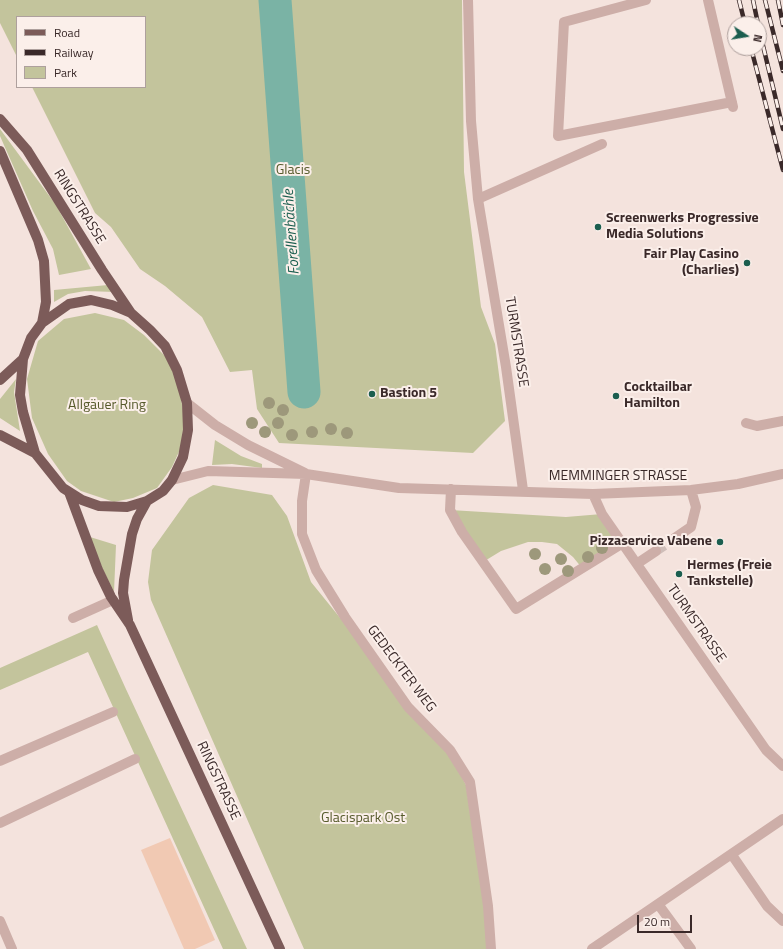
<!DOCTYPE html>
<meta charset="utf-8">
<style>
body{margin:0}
#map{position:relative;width:783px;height:949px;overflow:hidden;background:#f4e3dd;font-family:"Titillium Web",sans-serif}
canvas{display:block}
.legend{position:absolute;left:16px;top:16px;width:130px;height:72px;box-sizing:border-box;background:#fbefea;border:1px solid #aea09d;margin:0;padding:5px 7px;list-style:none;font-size:12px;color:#3a2929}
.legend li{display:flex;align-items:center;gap:8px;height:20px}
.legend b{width:20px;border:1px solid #aea09d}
.north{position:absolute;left:727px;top:16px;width:40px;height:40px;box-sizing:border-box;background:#fbefea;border:1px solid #aea09d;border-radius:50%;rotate:102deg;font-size:11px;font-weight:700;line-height:16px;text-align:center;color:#3a2929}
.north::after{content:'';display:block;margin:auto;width:14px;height:18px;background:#1b5e4f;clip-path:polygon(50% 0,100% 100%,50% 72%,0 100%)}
.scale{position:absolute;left:637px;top:915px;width:55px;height:18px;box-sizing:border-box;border:2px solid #3a2929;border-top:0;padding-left:5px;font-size:12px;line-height:14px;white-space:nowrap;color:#3a2929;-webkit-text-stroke:3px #fbefea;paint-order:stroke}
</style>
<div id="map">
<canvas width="783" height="949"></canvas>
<ul class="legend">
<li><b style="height:5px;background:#7c5b59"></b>Road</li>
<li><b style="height:5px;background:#3a2929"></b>Railway</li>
<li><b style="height:11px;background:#c3c49c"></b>Park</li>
</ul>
<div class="north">N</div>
<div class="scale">20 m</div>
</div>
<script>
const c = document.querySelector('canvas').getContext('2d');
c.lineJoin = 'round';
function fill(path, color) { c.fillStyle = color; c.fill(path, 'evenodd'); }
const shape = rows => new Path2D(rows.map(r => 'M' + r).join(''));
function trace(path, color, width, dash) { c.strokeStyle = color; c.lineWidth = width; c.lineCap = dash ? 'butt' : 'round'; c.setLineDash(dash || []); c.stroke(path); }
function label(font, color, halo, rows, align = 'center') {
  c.font = font + ' "Titillium Web",sans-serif'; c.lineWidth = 4; c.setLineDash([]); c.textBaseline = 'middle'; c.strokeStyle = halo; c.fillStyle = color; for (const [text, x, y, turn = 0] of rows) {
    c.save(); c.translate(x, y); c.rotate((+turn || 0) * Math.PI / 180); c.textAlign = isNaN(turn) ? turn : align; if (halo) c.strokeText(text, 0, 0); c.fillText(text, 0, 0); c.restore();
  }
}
fill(shape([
 [0,0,462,0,464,172,481,307,495,344,505,421,473,453,279,443,257,409,252,370,230,372,202,317,165,286,140,269,111,227,95,213,32,87,145,87,145,17,17,17,17,57,0,23],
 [0,129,56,205,91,269,59,275,53,249,33,211,0,136],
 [108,285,115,292,85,291,68,294,54,302,54,290],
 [95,313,124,320,144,335,166,357,178,383,184,415,182,445,172,467,157,488,133,498,114,502,81,491,67,481,48,454,32,418,27,379,38,341,64,319],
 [16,379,14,392,20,431,0,418,0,399],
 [215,440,241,456,262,464,262,468,232,464,212,465],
 [213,485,272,495,287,516,311,582,448,751,466,785,484,906,487,949,304,949,151,600,148,582,152,550,189,498],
 [450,510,566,517,602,514,623,543,582,568,573,557,557,544,542,542,528,542,501,551,483,562],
 [90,537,116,545,114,592,103,570],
 [97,625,125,687,247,949,223,949,88,652,0,690,0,668]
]), '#c3c49c');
fill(shape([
 [170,838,215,940,195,949,184,949,141,850]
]), '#f1c9b3');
trace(shape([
 [275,0,304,392]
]), '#7ab3a5', 33);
trace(shape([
 [656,551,672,540]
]), '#cfbeb9', 10, [10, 5]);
trace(shape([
 [468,0,471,121,478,199,506,367,523,490],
 [646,0,564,22,558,136,732,102],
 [708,0,733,107],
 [478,199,602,144],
 [187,403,215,425,248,445,305,473],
 [746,423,757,426,783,421],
 [306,474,302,501,302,534,316,570,345,617,408,707,450,750,470,782,488,906,491,949],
 [172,480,208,471,306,474,399,488,593,494,691,490,738,484,783,474],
 [451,489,450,510,462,532,516,609,623,543],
 [593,494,602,514,766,750,783,766],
 [672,540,691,527,696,507,691,490],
 [638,563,656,551],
 [73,618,113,600],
 [0,761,113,712],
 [0,823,135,759],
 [732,855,767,906,783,921],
 [658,904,691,949],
 [0,921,12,949],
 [592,949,783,819]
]), '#cdaea8', 10);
trace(shape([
 [0,119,27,150,102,270,131,313],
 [0,151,38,240,44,261,46,302,42,323],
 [91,300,112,305,131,313,150,330,165,346,177,370,187,403,188,430,183,457,172,480,163,491,147,501,127,507,99,506,82,500,63,488,35,453,23,412,20,395,23,359,31,338,42,323,69,304,91,300],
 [0,380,23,359],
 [0,435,35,453],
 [69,492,98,570,111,597,130,625,280,949],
 [128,620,123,593,124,580,132,534,137,519,147,501]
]), '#7c5b59', 10);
const rail = shape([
 [739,0,745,24],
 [753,0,758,24],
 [765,0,783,71],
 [778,0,783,25],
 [759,29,783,129],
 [751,48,783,170]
]);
trace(rail, '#3a2929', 4.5);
trace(rail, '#fbefea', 3, [9]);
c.fillStyle = '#9d987b';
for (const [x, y] of [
 [269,403],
 [283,410],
 [252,423],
 [278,423],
 [331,429],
 [265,432],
 [312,432],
 [347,433],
 [292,435],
 [602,548],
 [535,554],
 [588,557],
 [561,559],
 [545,569],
 [568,571]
]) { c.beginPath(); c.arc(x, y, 6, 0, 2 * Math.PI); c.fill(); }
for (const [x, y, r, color] of [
 [598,227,4,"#1b5e4f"],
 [747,263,4,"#1b5e4f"],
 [372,394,4,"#1b5e4f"],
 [616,396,4,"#1b5e4f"],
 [720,542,4,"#1b5e4f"],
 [679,574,4,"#1b5e4f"]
]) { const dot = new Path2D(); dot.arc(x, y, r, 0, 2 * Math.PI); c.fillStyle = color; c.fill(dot); trace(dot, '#fbefea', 1.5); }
label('14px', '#565a2b', '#fbefea', [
 ["Glacis",293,171],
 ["Allgäuer Ring",107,406],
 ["Glacispark Ost",363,819]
]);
label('14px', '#3a2929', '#fbefea', [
 ["RINGSTRASSE",79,207,58],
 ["TURMSTRASSE",516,342,81],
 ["MEMMINGER STRASSE",618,477],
 ["TURMSTRASSE",696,624,55],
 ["GEDECKTER WEG",401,669,53],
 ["RINGSTRASSE",218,781,65]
]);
label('bold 14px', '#3a2929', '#fbefea', [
 ["Screenwerks Progressive",606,219],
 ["Media Solutions",606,235],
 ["Fair Play Casino",739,255,"right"],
 ["(Charlies)",739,271,"right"],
 ["Cocktailbar",624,388],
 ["Hamilton",624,404],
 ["Bastion 5",380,394],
 ["Pizzaservice Vabene",712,542,"right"],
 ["Hermes (Freie",687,566],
 ["Tankstelle)",687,582]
], 'left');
label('italic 15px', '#1b5e4f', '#fbefea', [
 ["Forellenbächle",292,232,-94]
]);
</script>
